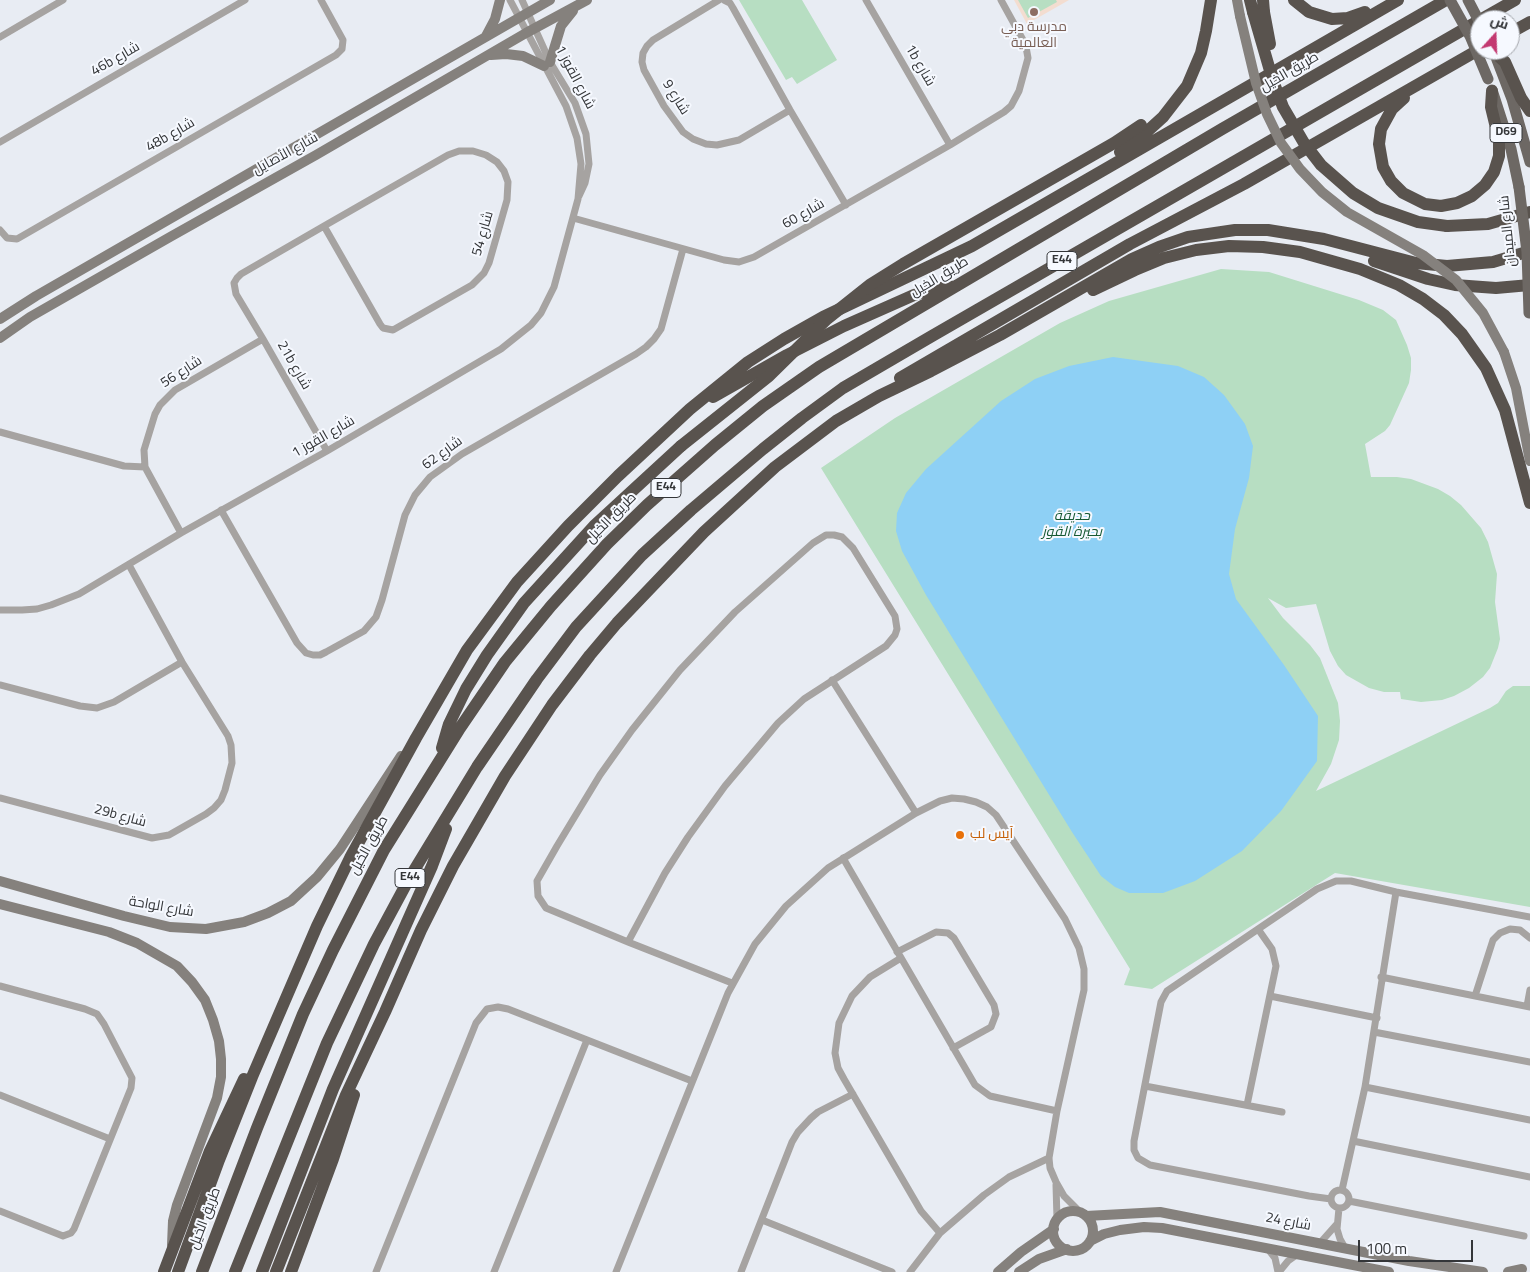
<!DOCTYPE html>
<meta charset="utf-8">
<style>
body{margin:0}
#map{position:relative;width:1530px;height:1272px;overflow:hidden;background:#e8ecf3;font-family:Georgia,Cairo,serif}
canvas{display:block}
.north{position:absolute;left:1470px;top:10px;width:50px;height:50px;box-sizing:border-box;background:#f6f9ff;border:1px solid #a8abb0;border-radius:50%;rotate:20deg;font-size:14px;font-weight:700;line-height:20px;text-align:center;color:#343639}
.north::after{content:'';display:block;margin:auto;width:18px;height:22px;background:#c33971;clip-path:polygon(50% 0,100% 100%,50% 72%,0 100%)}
.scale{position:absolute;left:1358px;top:1240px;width:115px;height:22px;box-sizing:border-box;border:2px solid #343639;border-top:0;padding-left:6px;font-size:15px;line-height:18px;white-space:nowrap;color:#343639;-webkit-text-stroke:4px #f6f9ff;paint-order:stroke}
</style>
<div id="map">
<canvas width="1530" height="1272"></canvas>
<div class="north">ش</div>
<div class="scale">100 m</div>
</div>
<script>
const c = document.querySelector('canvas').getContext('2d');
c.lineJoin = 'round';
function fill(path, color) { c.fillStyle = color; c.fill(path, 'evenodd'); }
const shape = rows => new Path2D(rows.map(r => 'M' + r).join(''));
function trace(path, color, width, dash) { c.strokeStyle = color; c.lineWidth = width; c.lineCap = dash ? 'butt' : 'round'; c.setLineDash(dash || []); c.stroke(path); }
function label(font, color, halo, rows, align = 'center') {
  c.font = font + ' Georgia,Cairo,serif'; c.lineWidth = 4; c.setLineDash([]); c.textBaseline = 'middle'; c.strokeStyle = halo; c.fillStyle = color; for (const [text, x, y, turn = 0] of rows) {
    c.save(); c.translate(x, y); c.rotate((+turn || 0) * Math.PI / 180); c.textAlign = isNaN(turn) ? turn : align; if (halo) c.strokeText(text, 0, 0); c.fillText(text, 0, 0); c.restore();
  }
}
fill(shape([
 [1014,0,1069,0,1027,24]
]), '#f3ddd0');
fill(shape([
 [739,0,802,0,837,60,797,84,792,77,786,80],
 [1018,0,1056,0,1057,2,1028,18],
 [1221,269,1269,272,1359,300,1383,310,1396,320,1407,345,1411,358,1411,370,1409,383,1390,425,1385,431,1365,444,1371,477,1397,477,1411,479,1438,489,1450,496,1461,505,1481,528,1488,542,1497,574,1495,602,1500,639,1498,648,1490,668,1483,677,1469,688,1454,696,1442,700,1421,702,1401,699,1400,692,1384,692,1369,688,1346,675,1338,666,1330,651,1316,604,1286,608,1268,598,1283,618,1310,645,1320,658,1338,703,1340,721,1339,740,1331,764,1316,791,1490,708,1498,703,1506,691,1513,686,1530,686,1530,907,1335,873,1152,989,1124,985,1130,969,821,468,895,418,1060,323,1109,301]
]), '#b7dec2');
fill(shape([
 [1113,357,1178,366,1204,377,1224,395,1245,424,1253,446,1249,478,1235,529,1229,574,1236,599,1284,665,1318,716,1317,761,1281,811,1242,851,1195,881,1163,893,1129,893,1115,887,1101,876,1072,832,926,595,902,551,896,531,897,513,906,493,926,469,1001,401,1035,379,1069,366]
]), '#8ed0f5');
trace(shape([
 [522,0,550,62,575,103,586,134,589,164,585,183,579,196],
 [719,0,653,40,647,46,643,53,642,62,644,70,664,106,683,132,693,139,706,144,717,145,739,140,790,110],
 [724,0,730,3,733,8,790,110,846,205],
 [866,0,950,145],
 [0,37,63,0],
 [0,142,245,0],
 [573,218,724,260,739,262,754,257,950,145,1004,112,1011,106,1019,91,1028,58,1026,47,1023,40,1001,0],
 [324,226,380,324,383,328,393,330,472,285,484,273,489,263,507,200,508,182,504,171,497,162,486,155,473,151,459,151,448,155,324,226,241,274,237,278,234,283,236,294,263,339,327,451],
 [0,230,7,238,17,239,336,55,342,49,343,40,321,0],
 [0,432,124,466,145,467],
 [221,510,297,643,306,653,313,655,320,655,326,652,364,631,376,617,382,600,405,515,415,495,430,477,462,454,636,354,646,347,654,339,661,329,683,249],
 [181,533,145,467,144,450,155,414,160,405,175,390,263,339],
 [0,610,22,610,37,609,51,605,79,594,181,533,327,451,501,349,531,325,541,313,554,287,578,199,581,164,577,138,566,106,510,0],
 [832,680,916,813],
 [0,685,80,706,97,708,114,702,182,662],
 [0,798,152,838,169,835,206,814,214,808,221,800,225,790,232,763,231,745,228,736,182,662,129,565],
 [843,858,975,1085,990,1096,1057,1111],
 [628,942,665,873,688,837,725,786,778,723,804,699,886,646,895,635,897,629,895,616,853,548,842,537,834,535,826,535,813,543,735,612,680,670,632,730,600,775,557,846,537,881,538,896,546,908,628,942,732,983],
 [897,952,936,932,948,933,954,938,994,1005,996,1014,991,1027,953,1048],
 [901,958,870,977,852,996,839,1023,835,1053,838,1068,844,1079,921,1211,940,1233],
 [1381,977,1530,1007],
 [0,986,85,1009,97,1014,104,1024,132,1078,131,1088,74,1229,71,1233,63,1236,0,1211],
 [1270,996,1377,1018],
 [1475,996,1493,940,1500,933,1510,929,1520,930,1530,938],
 [1527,1006,1530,990],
 [1374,1032,1530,1062],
 [1145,1086,1282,1112],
 [1365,1087,1530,1120],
 [0,1095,110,1139],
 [1247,1105,1276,966,1272,949,1258,929],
 [1353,1141,1530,1177],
 [1056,1185,1057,1219],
 '1331 1199a9 9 0 1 1 18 0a9 9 0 1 1-18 0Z',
 [1342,1190,1365,1087,1396,892],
 [1331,1199,1309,1196,1150,1165,1138,1158,1134,1150,1134,1141,1161,1002,1167,991,1317,889,1336,881,1351,881,1396,892,1530,917],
 [1349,1201,1524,1236],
 [1339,1208,1337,1229,1340,1239,1345,1248],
 [762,1220,892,1272],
 [1320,1243,1336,1225],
 [1268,1249,1275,1258,1278,1272],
 [376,1272,476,1023,487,1009,498,1007,508,1009,692,1081],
 [494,1272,587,1040],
 [616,1272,728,993,755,944,786,906,828,868,916,813,940,801,952,798,964,799,976,802,987,807,996,815,1065,919,1079,948,1084,969,1084,990,1057,1111,1049,1158,1050,1168,1056,1182,1064,1196,1081,1213],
 [741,1272,792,1142,798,1132,811,1118,818,1112,853,1094],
 [910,1272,940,1233,984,1195,1009,1177,1049,1158],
 [1279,1272,1288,1261,1298,1254]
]), '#a6a3a1', 7);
trace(shape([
 [1237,0,1240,16],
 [486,36,495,19,500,0],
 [491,55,506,54,523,56,544,66],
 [550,62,561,26,573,11],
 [0,319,36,296,550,0],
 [0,338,30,317,170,237,316,155,526,33,587,0],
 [1504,352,1516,388,1530,461],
 [0,881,124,916,170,927,206,929,244,922,268,913,291,901,317,877,340,849,401,756],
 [0,904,109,932,137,943,177,966,192,982,205,1000,213,1020,219,1041,221,1059,221,1077,217,1098,177,1205,173,1221,172,1245],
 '1053 1231a20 20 0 1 1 40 0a20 20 0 1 1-40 0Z',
 [1086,1216,1160,1212,1409,1261,1483,1272],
 [1090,1241,1104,1234,1120,1230,1144,1227,1162,1228,1389,1272],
 [998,1272,1021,1252,1054,1229],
 [1019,1272,1039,1259,1067,1249],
 [1508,1272,1522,1269]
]), '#85817d', 10);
trace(shape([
 [1494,52,1512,99,1530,162],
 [1492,90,1511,149,1519,187]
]), '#6d6864', 11);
trace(shape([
 [1250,0,1253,12],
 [1263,0,1264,12],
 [1294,0,1309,12,1332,19,1348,18,1365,12],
 [1480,20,1515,0],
 [1510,33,1530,22],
 [1493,51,1505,62,1521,98,1530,111],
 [1404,98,1392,109,1381,129,1379,144,1383,167,1391,181,1403,193,1425,204,1441,206,1457,203,1472,196,1485,185,1494,172,1499,156,1499,140,1491,107,1492,91],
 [1120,152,1141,137,1163,117,1187,86,1201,53,1206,31,1211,0],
 [1447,226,1488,224,1530,212],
 [1374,261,1428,279,1455,285,1496,288,1530,285],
 [1093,290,1135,270,1164,258,1196,250,1229,246,1263,247,1300,252,1360,269,1399,285,1423,299,1444,315,1462,334,1486,368,1505,410,1530,503],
 [900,378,1130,244,1244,184,1480,49],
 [713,397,787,355,844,326,914,295,931,290,950,286],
 [442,748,449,724,466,689,487,655,524,603,594,526,681,446],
 [164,1272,210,1151,244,1079],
 [178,1272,219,1160,252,1077,317,926,350,858,416,738,467,650,517,582,568,526,618,476,690,409,748,362,784,339,823,317,972,246,1398,0],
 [202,1272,257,1128,303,1014,333,950,384,850,460,728,505,662,551,606,607,544,647,505,715,445,763,406,819,367,1222,129,1446,0],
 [235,1272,327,1043,374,944,410,877,477,767,537,679,576,627,642,555,691,510,763,449,802,418,843,388,932,336,1480,20],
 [262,1272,333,1089,432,866,446,829],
 [276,1272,346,1095,385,1012,421,930,453,866,505,776,552,705,590,655,617,623,704,532,775,467,836,421,879,396,931,371,1000,335,1132,259,1159,247,1188,237,1235,230,1268,230,1324,239,1416,263,1447,266,1493,262,1530,251],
 [291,1272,333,1159,354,1095]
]), '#59534e', 12);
trace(shape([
 [1240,16,1256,83,1267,114,1281,143,1300,169,1322,192,1347,212,1423,255,1456,280,1483,313,1504,352]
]), '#85817d', 10);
trace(shape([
 [1450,0,1470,36,1488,79],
 [1468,0,1480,23],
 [1519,187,1527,252,1529,313]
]), '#6d6864', 11);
trace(shape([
 [1253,12,1273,81,1283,107,1304,143,1321,165,1353,193,1378,208,1418,222,1447,226],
 [1264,12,1270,44],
 [681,446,769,376,827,319,871,284,903,264,1114,143,1141,125]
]), '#59534e', 12);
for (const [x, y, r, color] of [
 [1034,12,5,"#8d6e63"],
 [960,835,5,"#e8710a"]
]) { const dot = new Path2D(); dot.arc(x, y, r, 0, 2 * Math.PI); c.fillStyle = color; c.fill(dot); trace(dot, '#f6f9ff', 2); }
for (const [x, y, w] of [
 [1506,133,32],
 [1062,261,30],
 [666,488,30],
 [410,878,30]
]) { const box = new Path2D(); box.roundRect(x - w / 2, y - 9.5, w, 19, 4); c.fillStyle = '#f6f9ff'; c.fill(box); trace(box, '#343639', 1); }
label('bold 12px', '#343639', null, [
 ["D69",1506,133],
 ["E44",1062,261],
 ["E44",666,488],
 ["E44",410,878]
]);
label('14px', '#785e54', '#f6f9ff', [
 ["مدرسة دبي",1034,28],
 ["العالمية",1034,44]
]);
label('14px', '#343639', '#f6f9ff', [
 ["46b شارع",116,60,-30],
 ["1b شارع",919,66,60],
 ["طريق الخيل",1290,73,-30],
 ["شارع القوز 1",574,78,62],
 ["شارع 9",675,98,58],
 ["48b شارع",171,136,-30],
 ["شارع الأصايل",286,155,-29],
 ["شارع 60",804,215,-30],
 ["شارع الميدان",1509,231,-96],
 ["شارع 54",484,234,-74],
 ["طريق الخيل",940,278,-31],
 ["21b شارع",293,366,60],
 ["شارع 56",182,373,-33],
 ["شارع القوز 1",324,438,-30],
 ["شارع 62",443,454,-36],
 ["طريق الخيل",612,519,-45],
 ["29b شارع",120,817,15],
 ["طريق الخيل",370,846,-61],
 ["شارع الواحة",161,908,10],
 ["طريق الخيل",206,1219,-69],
 ["شارع 24",1288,1223,11]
]);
label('italic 14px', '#175a34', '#f6f9ff', [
 ["حديقة",1072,517],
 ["بحيرة القوز",1072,533]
]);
label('14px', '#c56008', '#f6f9ff', [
 ["آيس لب",970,835]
], 'left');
</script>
